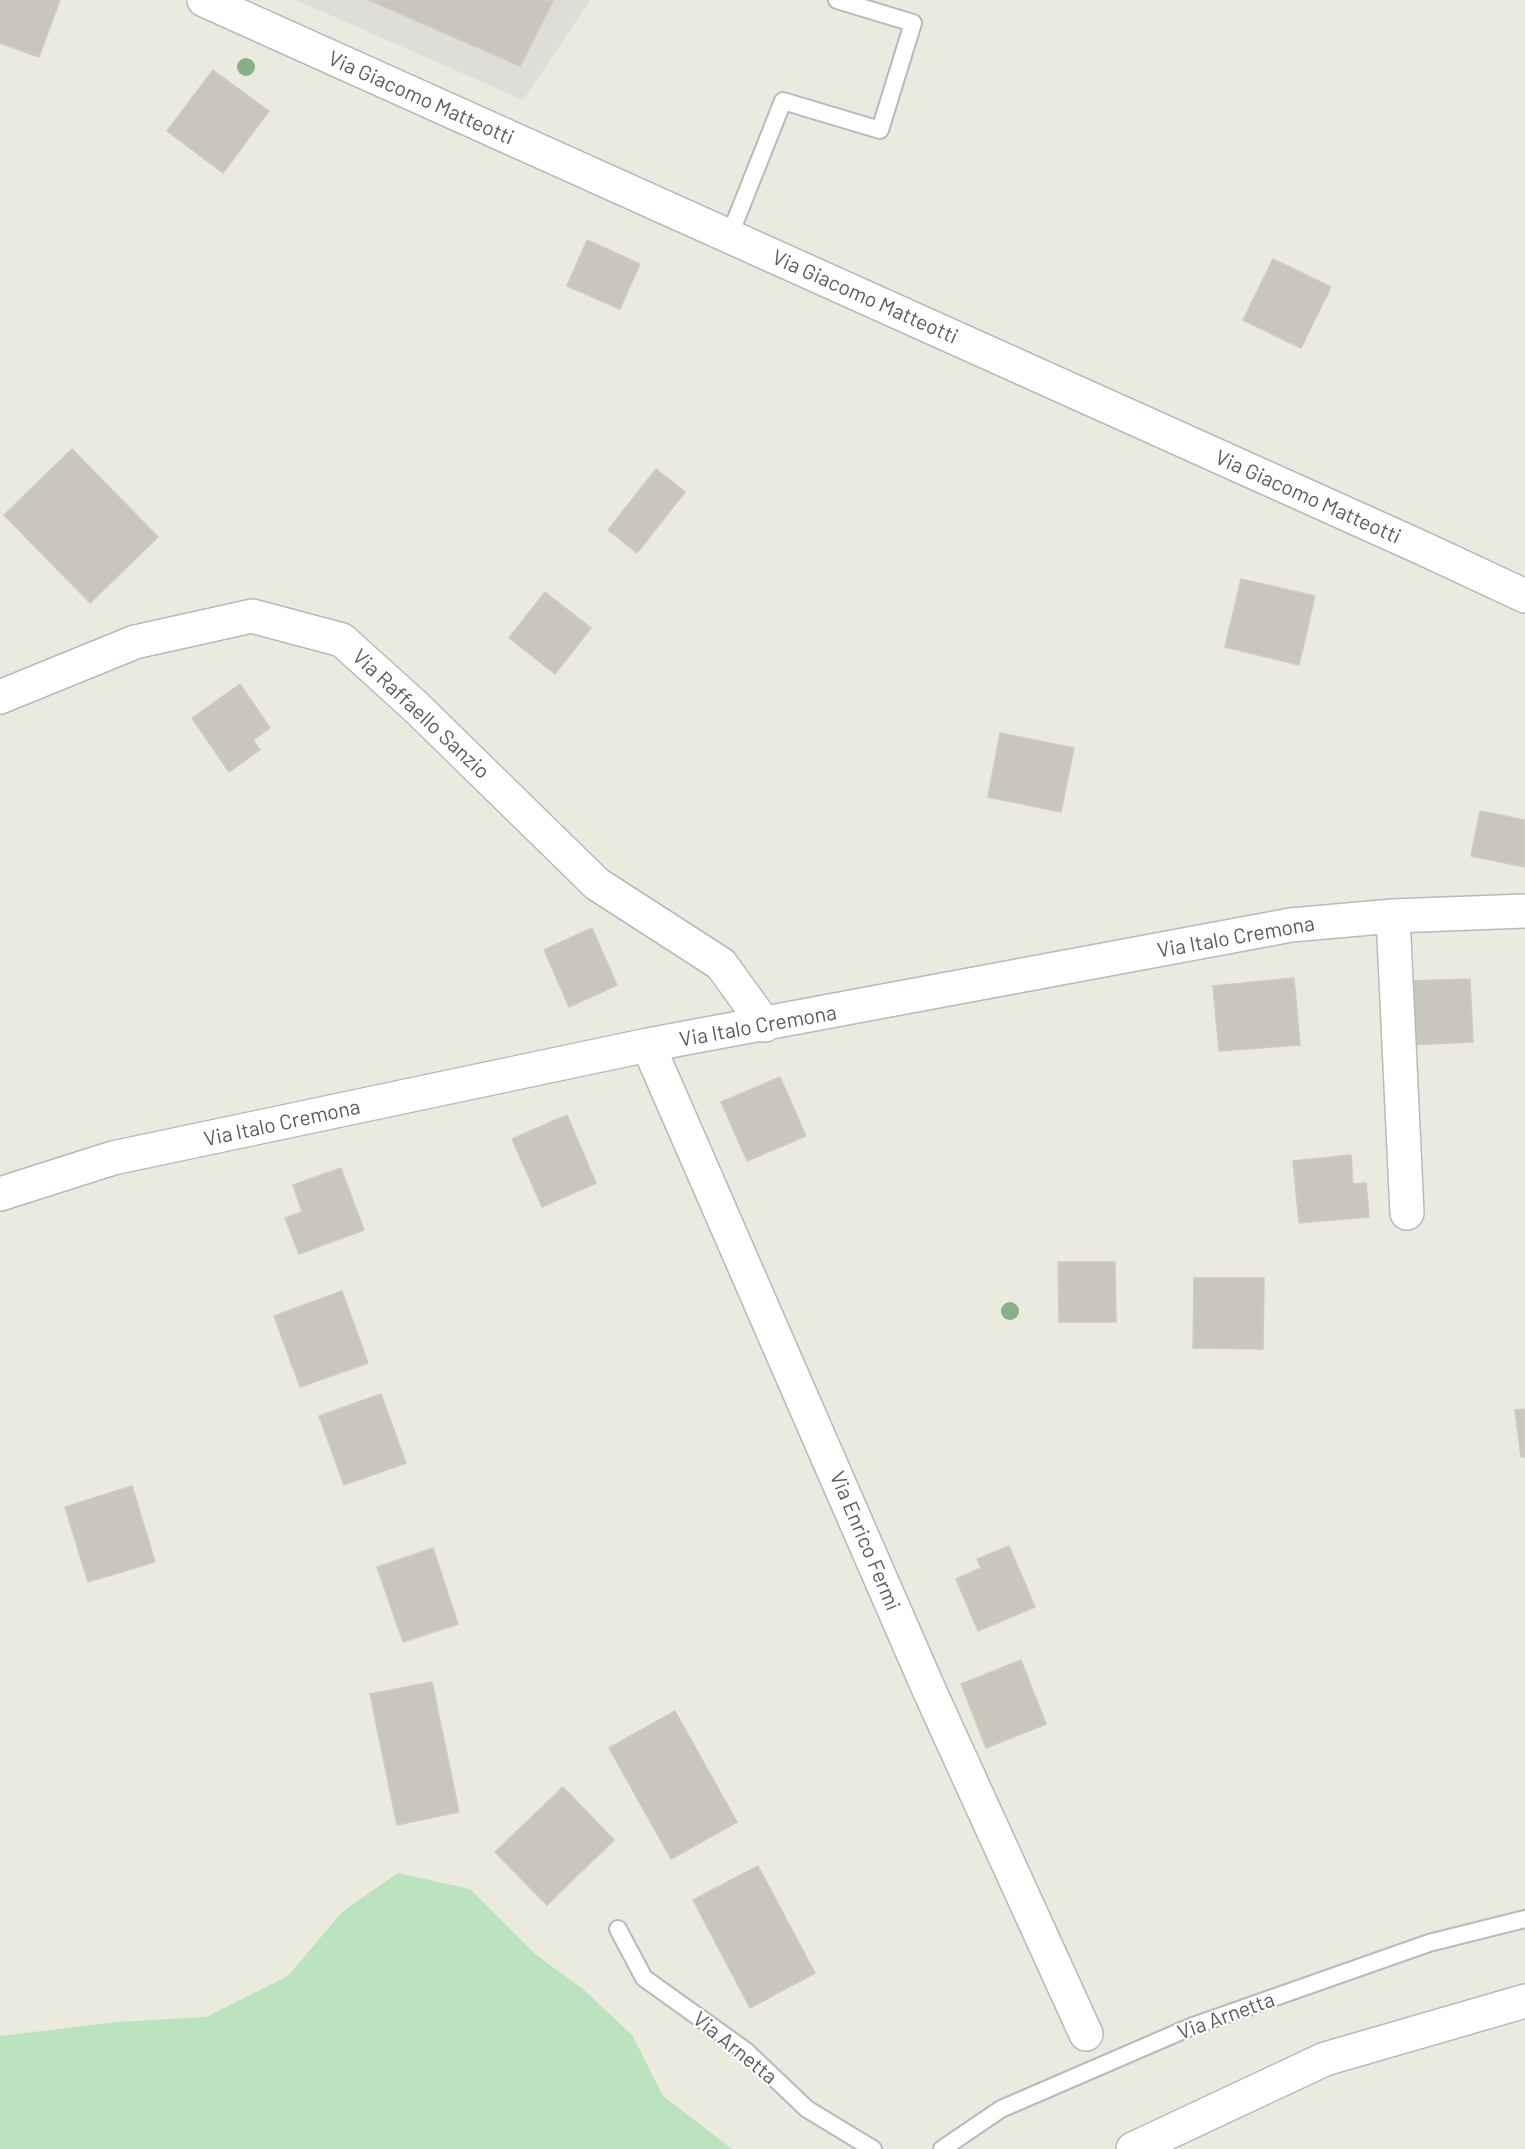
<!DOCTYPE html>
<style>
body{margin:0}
canvas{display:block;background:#ebeadf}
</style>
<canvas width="1525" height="2149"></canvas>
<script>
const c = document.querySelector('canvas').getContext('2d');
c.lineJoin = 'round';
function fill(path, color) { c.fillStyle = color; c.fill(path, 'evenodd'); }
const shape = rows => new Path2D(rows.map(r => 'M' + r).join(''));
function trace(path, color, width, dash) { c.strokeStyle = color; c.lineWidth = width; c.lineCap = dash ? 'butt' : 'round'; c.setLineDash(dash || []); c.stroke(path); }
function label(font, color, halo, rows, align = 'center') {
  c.font = font + ' Barlow,sans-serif'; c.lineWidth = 4.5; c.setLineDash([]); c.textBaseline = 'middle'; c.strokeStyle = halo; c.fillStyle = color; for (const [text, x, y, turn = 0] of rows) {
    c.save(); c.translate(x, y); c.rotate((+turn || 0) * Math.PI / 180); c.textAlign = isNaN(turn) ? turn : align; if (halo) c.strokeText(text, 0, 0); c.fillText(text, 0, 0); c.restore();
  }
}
fill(shape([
 [296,0,590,0,523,100]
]), '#deddd7');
fill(shape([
 [398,1873,470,1889,535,1954,583,1989,632,2035,663,2096,732,2149,0,2149,0,2036,117,2022,206,2017,288,1976,343,1911]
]), '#bbe3bf');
const building = shape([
 [0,0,60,0,39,57,0,43,0,0],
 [369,0,554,0,520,66,369,0],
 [213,70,269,111,223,173,167,131,213,70],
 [587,240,640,264,620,309,567,286,587,240],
 [1273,259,1331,287,1301,348,1243,320,1273,259],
 [72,449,158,537,90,603,4,515,72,449],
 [656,469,685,492,637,553,608,530,656,469],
 [1241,579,1315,596,1299,665,1225,647,1241,579],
 [545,592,591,628,555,674,509,638,545,592],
 [240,684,270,728,253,740,260,750,229,772,192,718,240,684],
 [1000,733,1074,748,1061,812,988,797,1000,733],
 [1480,811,1525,820,1525,867,1471,856,1480,811],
 [592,928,617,985,569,1007,544,950,592,928],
 [1294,978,1300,1045,1219,1051,1213,986,1294,978],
 [1470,979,1473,1042,1409,1045,1406,981,1470,979],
 [780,1077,806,1136,747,1161,721,1102,780,1077],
 [567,1115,596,1183,542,1207,512,1139,567,1115],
 [1351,1155,1353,1184,1366,1183,1369,1217,1299,1223,1293,1161,1351,1155],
 [341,1168,364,1230,299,1254,285,1218,302,1212,293,1185,341,1168],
 [1058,1262,1115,1262,1116,1322,1059,1322,1058,1262],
 [1194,1278,1264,1278,1263,1349,1193,1348,1194,1278],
 [342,1291,368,1363,300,1387,274,1316,342,1291],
 [381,1394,406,1463,344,1485,319,1416,381,1394],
 [1525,1409,1525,1457,1521,1457,1515,1410,1525,1409],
 [132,1486,155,1562,88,1582,65,1507,132,1486],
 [1009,1546,1035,1607,978,1631,956,1579,981,1568,977,1559,1009,1546],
 [433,1548,458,1624,403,1642,377,1567,433,1548],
 [1021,1660,1046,1724,986,1748,961,1684,1021,1660],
 [432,1682,459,1812,397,1825,370,1694,432,1682],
 [675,1711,737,1822,671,1859,609,1748,675,1711],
 [563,1787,614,1840,547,1905,495,1852,563,1787],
 [758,1866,815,1973,750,2008,693,1900,758,1866]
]);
fill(building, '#c8c6be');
trace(building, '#cfccbe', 1.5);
const lane = shape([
 [729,237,783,101,880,130,913,23,837,0],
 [618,1929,644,1978,746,2051,807,2109,873,2149],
 [942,2149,1001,2109,1193,2026,1429,1943,1525,1919]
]);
const street = shape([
 [204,0,1420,547,1525,596],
 [0,697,135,642,252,616,342,640,416,707,597,884,721,964,765,1025],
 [1393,916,1407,1213],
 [648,1045,930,1692,1086,2034],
 [0,1194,113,1158,648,1045,1291,925,1393,916,1525,911]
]);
const secondary = shape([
 [1133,2149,1325,2059,1525,2001]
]);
trace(lane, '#b7b9be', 20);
trace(street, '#b7b9be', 36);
trace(secondary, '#b8bac1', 36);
trace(lane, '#fff', 16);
trace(street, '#fff', 33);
trace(secondary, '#fff', 33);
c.fillStyle = '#87b088';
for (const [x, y] of [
 [246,67],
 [1010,1311]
]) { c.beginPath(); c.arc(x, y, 9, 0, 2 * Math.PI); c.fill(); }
label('21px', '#585b60', '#fff', [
 ["Via Giacomo Matteotti",421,98,24],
 ["Via Giacomo Matteotti",865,297,24],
 ["Via Giacomo Matteotti",1308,497,24],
 ["Via Raffaello Sanzio",421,714,43],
 ["Via Italo Cremona",1236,937,-10],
 ["Via Italo Cremona",758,1026,-10],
 ["Via Italo Cremona",282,1123,-12],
 ["Via Enrico Fermi",865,1541,67],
 ["Via Arnetta",1226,2016,-20],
 ["Via Arnetta",735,2048,39]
]);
</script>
